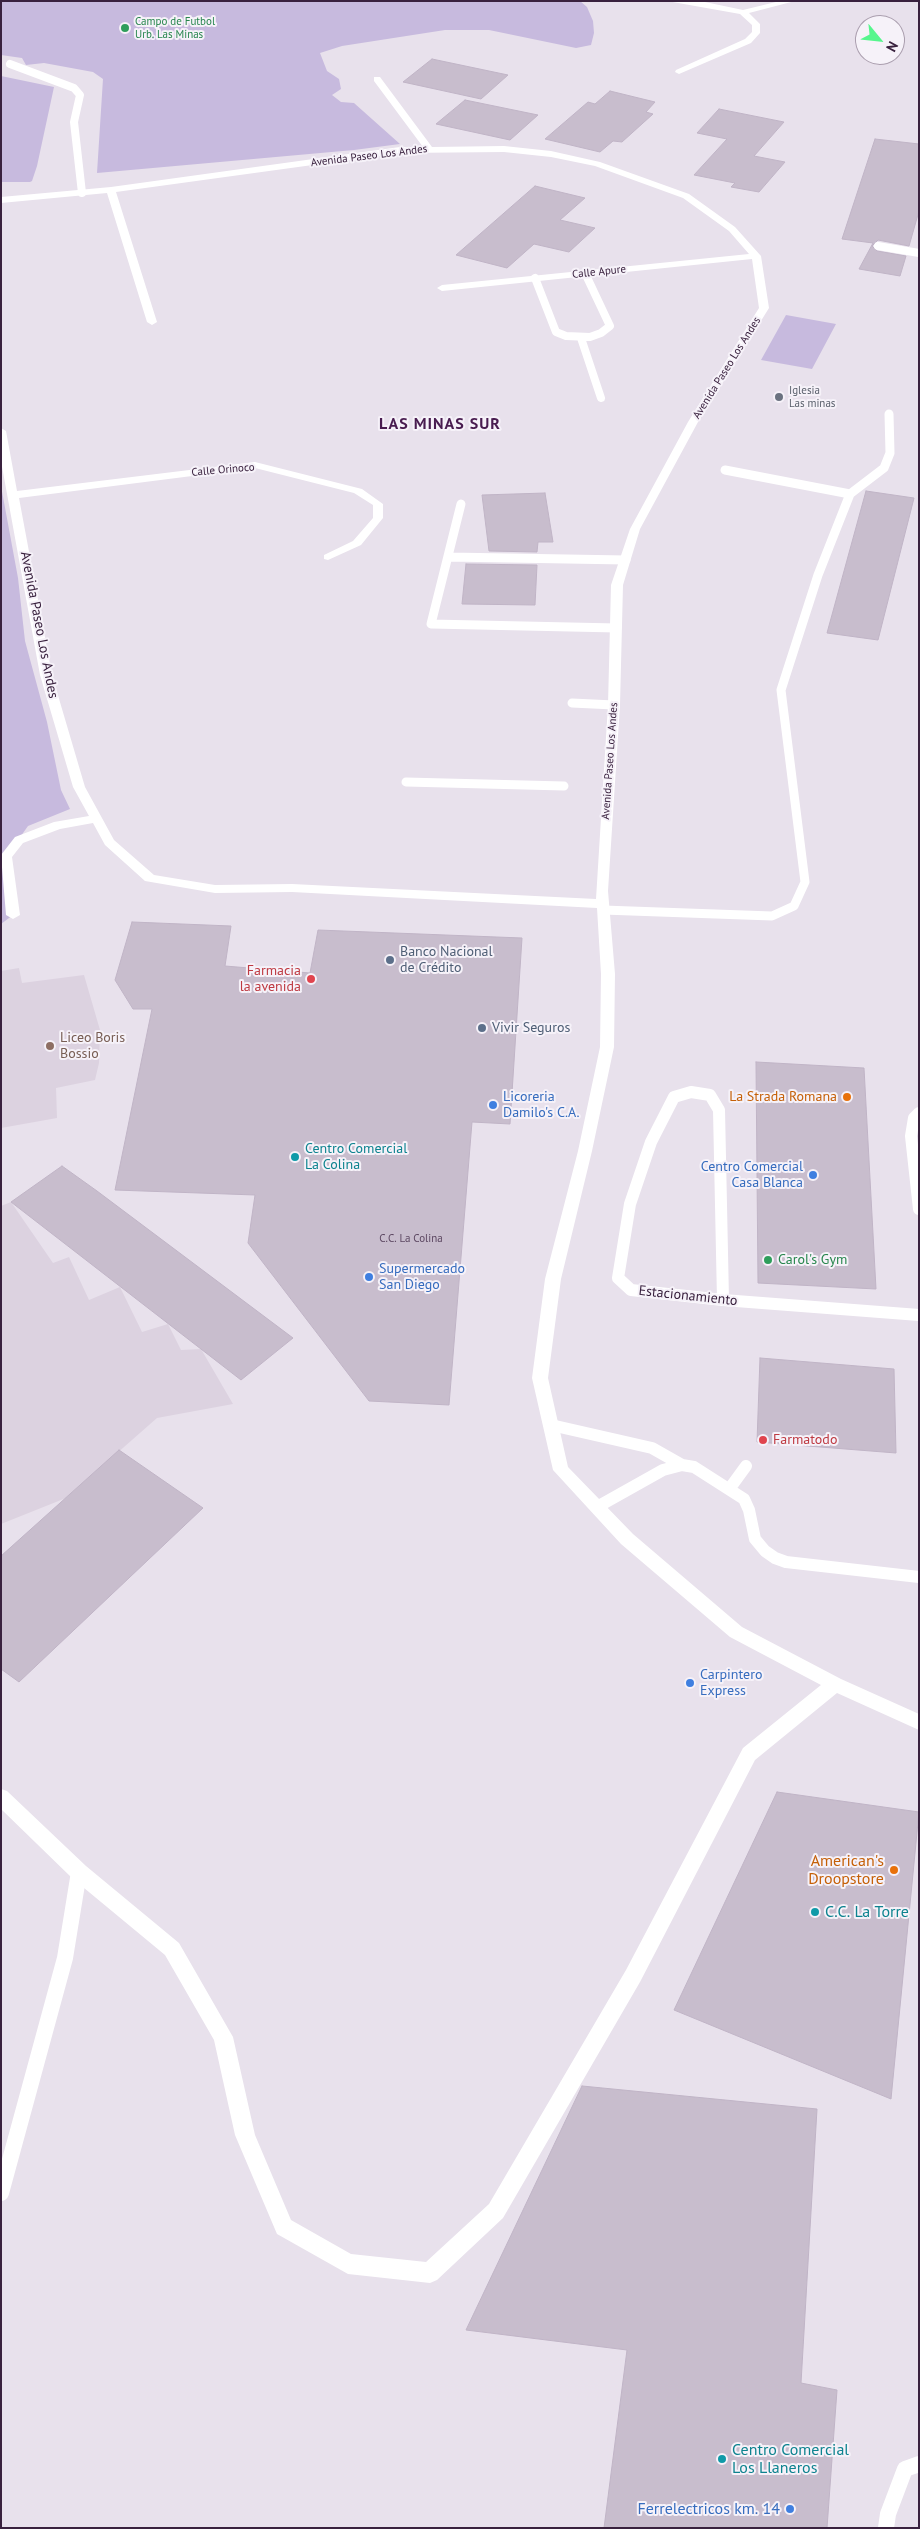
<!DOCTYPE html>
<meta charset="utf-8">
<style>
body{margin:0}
#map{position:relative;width:920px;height:2529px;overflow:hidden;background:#e8e1ec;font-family:"PT Sans",sans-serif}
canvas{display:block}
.frame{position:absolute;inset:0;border:2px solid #39213e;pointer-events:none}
.north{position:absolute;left:855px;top:15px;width:50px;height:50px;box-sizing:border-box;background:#f6f2f9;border:1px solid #aa9eae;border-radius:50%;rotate:118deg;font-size:14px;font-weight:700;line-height:20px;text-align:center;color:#39213e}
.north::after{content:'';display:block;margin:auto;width:18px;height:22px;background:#56f68d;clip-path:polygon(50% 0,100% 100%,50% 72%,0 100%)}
</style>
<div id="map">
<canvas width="920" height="2529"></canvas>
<div class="frame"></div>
<div class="north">N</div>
</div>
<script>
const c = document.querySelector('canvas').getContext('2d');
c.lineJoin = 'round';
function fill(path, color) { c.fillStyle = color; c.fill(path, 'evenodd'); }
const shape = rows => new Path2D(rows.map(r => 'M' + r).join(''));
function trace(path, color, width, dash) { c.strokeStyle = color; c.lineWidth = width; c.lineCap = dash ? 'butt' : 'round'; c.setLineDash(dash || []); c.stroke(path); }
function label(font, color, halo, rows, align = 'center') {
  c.font = font + ' "PT Sans",sans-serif'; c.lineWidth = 4; c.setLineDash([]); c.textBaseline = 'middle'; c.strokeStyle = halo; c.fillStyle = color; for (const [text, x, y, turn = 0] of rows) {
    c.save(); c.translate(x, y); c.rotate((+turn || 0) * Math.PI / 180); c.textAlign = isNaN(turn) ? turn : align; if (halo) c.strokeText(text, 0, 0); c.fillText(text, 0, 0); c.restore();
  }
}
fill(shape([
 [19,968,22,983,84,975,100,1030,99,1063,95,1080,56,1088,57,1118,1,1128,1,971],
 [11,1202,53,1263,69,1257,89,1300,120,1287,142,1332,168,1324,181,1350,201,1349,233,1404,157,1418,66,1498,1,1524,1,1206]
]), '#dcd2e0');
fill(shape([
 [1,1,580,1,587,7,593,21,594,33,591,45,576,48,489,30,445,30,342,46,320,53,327,71,339,79,341,89,332,95,341,102,354,103,400,144,354,150,97,173,103,79,93,72,44,63,26,65,22,58,1,55],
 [1,76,54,87,37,166,32,181,30,182,1,182],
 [786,315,836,324,812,369,761,360],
 [1,486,18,578,25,641,47,722,61,790,70,809,28,826,6,857,13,915,1,924]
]), '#c7bade');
const building = shape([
 [432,59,508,75,481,99,403,82,432,59],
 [610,91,655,102,646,112,653,114,622,142,613,141,600,152,545,139,588,102,595,104,610,91],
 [465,100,538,115,510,140,436,124,465,100],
 [719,109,784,122,754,156,785,162,759,192,731,187,735,183,694,175,727,139,697,133,719,109],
 [875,139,919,144,919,211,909,246,878,240,872,246,877,251,906,256,900,276,859,269,873,243,842,239,875,139],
 [535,186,585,198,560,220,595,228,569,252,534,244,507,268,456,255,535,186],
 [866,491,914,498,878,640,827,633,866,491],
 [545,493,553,542,538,542,537,552,489,551,482,495,545,493],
 [466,564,537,565,535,605,462,604,466,564],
 [132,922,231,926,225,966,310,973,318,930,522,938,510,1124,472,1122,449,1405,369,1401,248,1243,255,1195,115,1190,152,1009,133,1009,115,980,132,922],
 [756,1062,864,1068,876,1289,758,1283,756,1062],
 [62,1166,97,1191,293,1338,241,1380,11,1202,62,1166],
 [760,1358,894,1369,896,1453,757,1442,760,1358],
 [119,1450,203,1508,19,1682,1,1669,1,1556,119,1450],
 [777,1792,919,1812,891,2099,674,2010,777,1792],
 [582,2086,817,2109,801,2383,837,2390,827,2528,604,2528,627,2350,466,2330,582,2086]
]);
fill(building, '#c8bdcd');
trace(building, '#c0b4c6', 1);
trace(shape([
 [10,64,74,88,80,95,74,122,82,193],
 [878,246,919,253],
 [535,278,556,332,566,336,590,337,601,333,610,326,585,273],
 [581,338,601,398]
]), '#fff', 8);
trace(shape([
 [725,470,850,494],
 [461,504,431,624,617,628],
 [449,557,626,560],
 [572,703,614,705],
 [406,782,564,786],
 [603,910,772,916,794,906,805,882,781,690,818,575,850,494,884,468,890,453,889,414]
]), '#fff', 9);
trace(shape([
 [691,1092,710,1095,719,1110,723,1300,631,1290,618,1278,630,1204,651,1142,674,1097,691,1092],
 [919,1113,914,1118,911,1136,919,1209],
 [723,1300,919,1315],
 [551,1425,652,1448,682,1465],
 [730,1488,746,1466],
 [597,1507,663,1470,682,1465,694,1467,744,1499,749,1510,755,1539,765,1551,775,1558,786,1562,919,1577]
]), '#fff', 12);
trace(shape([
 [1,2193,65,1958,79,1872],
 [886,2528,888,2514,905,2469,919,2464]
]), '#fff', 16);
fill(shape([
 [667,1,705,2,743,10,780,1,795,1,749,13,760,24,760,33,751,43,679,74,675,72,676,70,745,39,752,32,752,25,740,14,667,1],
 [374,77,380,77,432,147,504,146,551,151,600,162,689,194,735,227,761,256,769,308,698,422,640,529,623,585,620,705,608,891,615,974,614,1047,592,1151,561,1279,548,1378,568,1467,633,1534,742,1627,841,1679,919,1714,919,1730,837,1693,755,1760,640,1982,503,2218,437,2280,430,2283,348,2274,277,2234,235,2135,214,2040,165,1955,72,1878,1,1809,1,1789,7,1791,86,1866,179,1943,233,2037,255,2135,291,2220,351,2254,426,2262,489,2204,626,1970,743,1748,821,1685,730,1637,621,1544,553,1470,532,1378,545,1279,578,1151,600,1047,601,974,597,908,292,892,215,893,145,881,105,845,93,823,60,829,23,843,12,857,20,915,13,919,6,915,1,855,15,837,54,822,89,816,73,787,40,675,1,461,1,428,6,431,17,491,255,462,362,489,383,504,383,518,361,545,328,560,324,559,324,555,353,541,373,518,373,505,354,493,255,468,19,498,52,675,85,787,114,840,154,875,215,885,292,884,596,899,608,705,611,585,630,529,688,422,759,308,752,259,442,291,437,288,442,285,749,254,729,231,683,198,595,166,551,157,504,152,400,153,116,192,157,322,152,325,147,322,107,193,1,203,1,197,111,187,400,147,423,147,374,81,374,77]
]), '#fff');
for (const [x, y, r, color] of [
 [125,28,5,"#2e9e5b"],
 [779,397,5,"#6b7280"],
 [390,960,5,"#5c6f8a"],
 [311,979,5,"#e0444e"],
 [482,1028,5,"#5c6f8a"],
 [50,1046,5,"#8d6e63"],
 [847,1097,5,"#e8710a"],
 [493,1105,5,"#3f7fe0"],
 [295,1157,5,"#0f9aa8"],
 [813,1175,5,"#3f7fe0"],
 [768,1260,5,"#2e9e5b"],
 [369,1277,5,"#3f7fe0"],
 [763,1440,5,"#e0444e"],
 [690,1683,5,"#3f7fe0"],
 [894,1870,5,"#e8710a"],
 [815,1912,5,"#0f9aa8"],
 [722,2459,5,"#0f9aa8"],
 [790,2509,5,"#3f7fe0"]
]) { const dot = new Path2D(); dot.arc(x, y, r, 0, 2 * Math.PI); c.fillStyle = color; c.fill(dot); trace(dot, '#f6f2f9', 2); }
label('11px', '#27864d', '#f6f2f9', [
 ["Campo de Futbol",135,22],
 ["Urb. Las Minas",135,35]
], 'left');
label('11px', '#39213e', '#f6f2f9', [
 ["Avenida Paseo Los Andes",369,156,-7],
 ["Calle Apure",599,272,-6],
 ["Avenida Paseo Los Andes",727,368,-58],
 ["Calle Orinoco",223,470,-5],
 ["Avenida Paseo Los Andes",610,761,-86]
]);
label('11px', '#5b616d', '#f6f2f9', [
 ["Iglesia",789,391],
 ["Las minas",789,404]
], 'left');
label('11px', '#5d4862', null, [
 ["C.C. La Colina",411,1239]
]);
label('14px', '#39213e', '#f6f2f9', [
 ["Avenida Paseo Los Andes",39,625,79],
 ["Estacionamiento",688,1296,6]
]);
label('14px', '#4e5e75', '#f6f2f9', [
 ["Banco Nacional",400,952],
 ["de Crédito",400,968],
 ["Vivir Seguros",492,1028]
], 'left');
label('14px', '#be3a42', '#f6f2f9', [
 ["Farmacia",301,971],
 ["la avenida",301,987],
 ["Farmatodo",773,1440,"left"]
], 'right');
label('14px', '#785e54', '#f6f2f9', [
 ["Liceo Boris",60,1038],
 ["Bossio",60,1054]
], 'left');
label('14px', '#366cbe', '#f6f2f9', [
 ["Licoreria",503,1097],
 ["Damilo's C.A.",503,1113],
 ["Centro Comercial",803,1167,"right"],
 ["Casa Blanca",803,1183,"right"],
 ["Supermercado",379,1269],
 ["San Diego",379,1285],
 ["Carpintero",700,1675],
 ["Express",700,1691]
], 'left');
label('14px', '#c56008', '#f6f2f9', [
 ["La Strada Romana",837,1097]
], 'right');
label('14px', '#0d838f', '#f6f2f9', [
 ["Centro Comercial",305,1149],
 ["La Colina",305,1165]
], 'left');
label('14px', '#27864d', '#f6f2f9', [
 ["Carol's Gym",778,1260]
], 'left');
c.letterSpacing = '1px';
label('bold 16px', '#491c50', '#f6f2f9', [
 ["LAS MINAS SUR",440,424]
]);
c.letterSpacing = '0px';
label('16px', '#c56008', '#f6f2f9', [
 ["American's",884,1861],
 ["Droopstore",884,1879]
], 'right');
label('16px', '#0d838f', '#f6f2f9', [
 ["C.C. La Torre",825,1912],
 ["Centro Comercial",732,2450],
 ["Los Llaneros",732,2468]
], 'left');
label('16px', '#366cbe', '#f6f2f9', [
 ["Ferrelectricos km. 14",780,2509]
], 'right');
</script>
